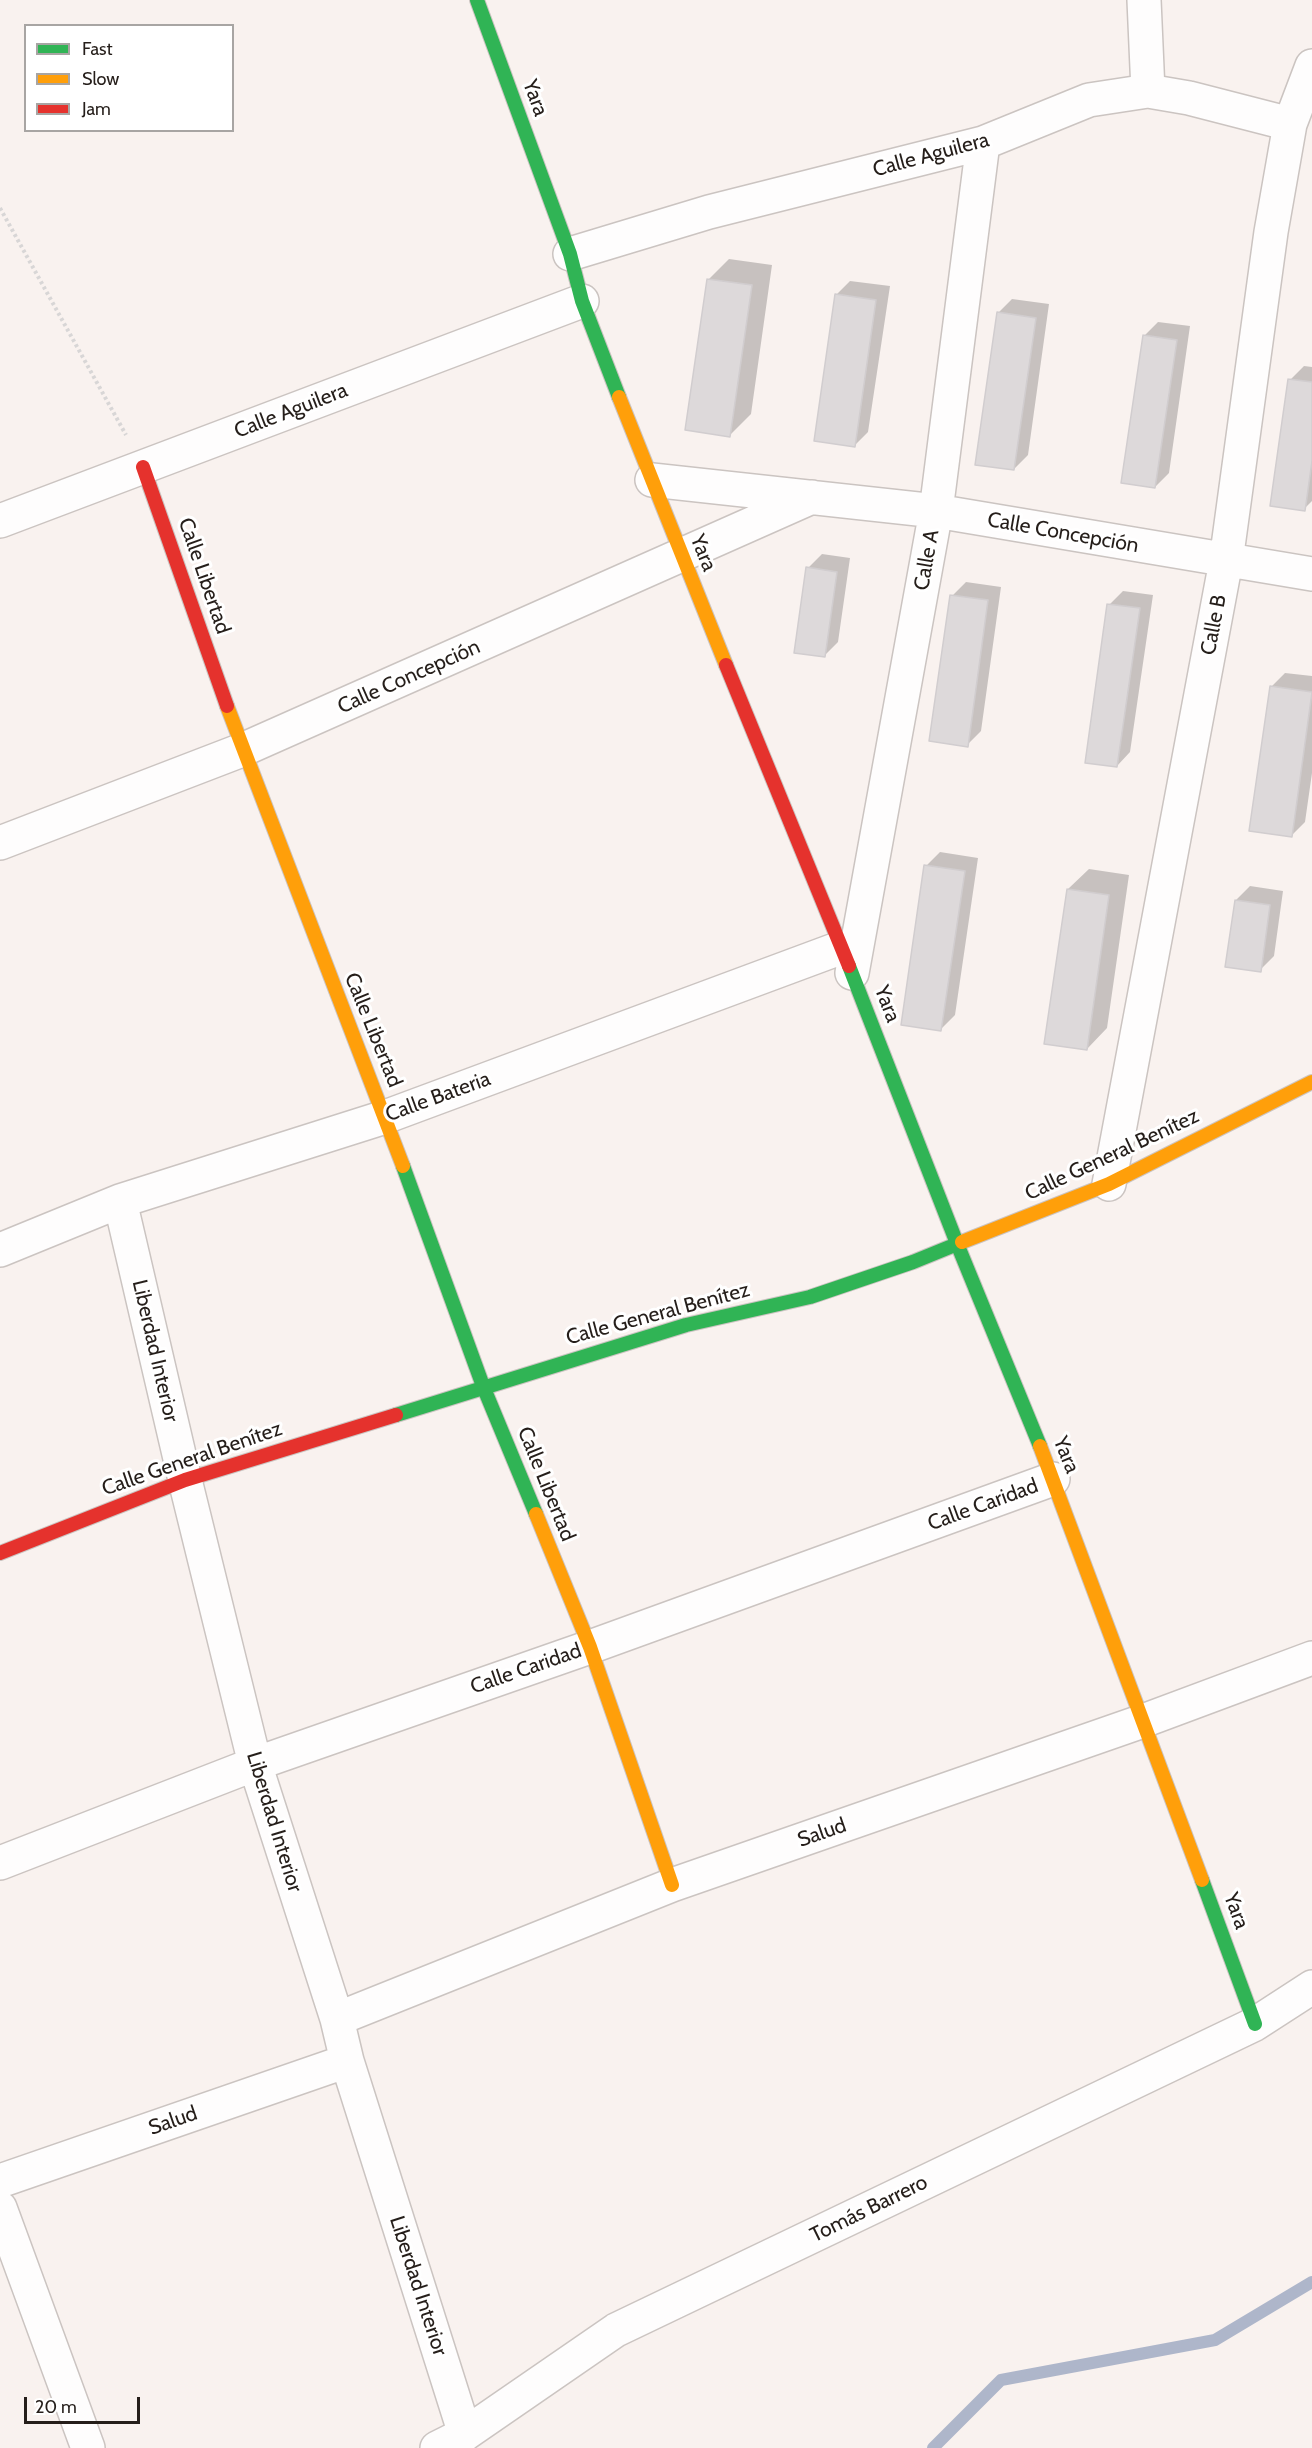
<!DOCTYPE html>
<meta charset="utf-8">
<style>
body{margin:0}
#map{position:relative;width:1312px;height:2448px;overflow:hidden;background:#f9f2ef;font-family:Cabin,sans-serif}
canvas{display:block}
.legend{position:absolute;left:24px;top:24px;width:210px;height:108px;box-sizing:border-box;background:#fff;border:2px solid #a8a5a3;margin:0;padding:8px 10px;list-style:none;font-size:18px;color:#251e1a}
.legend li{display:flex;align-items:center;gap:12px;height:30px}
.legend b{width:30px;border:2px solid #a8a5a3}
.scale{position:absolute;left:24px;top:2397px;width:116px;height:27px;box-sizing:border-box;border:3px solid #251e1a;border-top:0;padding-left:8px;font-size:18px;line-height:21px;white-space:nowrap;color:#251e1a;-webkit-text-stroke:4px #fff;paint-order:stroke}
</style>
<div id="map">
<canvas width="1312" height="2448"></canvas>
<ul class="legend">
<li><b style="height:8px;background:#30b455"></b>Fast</li>
<li><b style="height:8px;background:#ff9f0a"></b>Slow</li>
<li><b style="height:8px;background:#e5322d"></b>Jam</li>
</ul>
<div class="scale">20 m</div>
</div>
<script>
const c = document.querySelector('canvas').getContext('2d');
c.lineJoin = 'round';
function fill(path, color) { c.fillStyle = color; c.fill(path, 'evenodd'); }
const shape = rows => new Path2D(rows.map(r => 'M' + r).join(''));
function trace(path, color, width, dash) { c.strokeStyle = color; c.lineWidth = width; c.lineCap = dash ? 'butt' : 'round'; c.setLineDash(dash || []); c.stroke(path); }
function label(font, color, halo, rows, align = 'center') {
  c.font = font + ' Cabin,sans-serif'; c.lineWidth = 6; c.setLineDash([]); c.textBaseline = 'middle'; c.strokeStyle = halo; c.fillStyle = color; for (const [text, x, y, turn = 0] of rows) {
    c.save(); c.translate(x, y); c.rotate((+turn || 0) * Math.PI / 180); c.textAlign = isNaN(turn) ? turn : align; if (halo) c.strokeText(text, 0, 0); c.fillText(text, 0, 0); c.restore();
  }
}
fill(shape([
 [729,259,772,265,751,414,730,435,708,280],
 [850,281,890,286,868,432,854,446,836,295],
 [1012,299,1049,304,1028,455,1014,469,998,313],
 [1158,322,1190,326,1169,473,1155,487,1144,336],
 [1304,366,1312,367,1312,501,1304,509,1290,380],
 [822,554,850,558,838,642,824,656,808,568],
 [966,582,1001,587,981,731,967,745,952,596],
 [1123,591,1153,595,1130,752,1117,766,1109,605],
 [1285,673,1312,676,1312,773,1305,822,1291,836,1271,687],
 [940,852,978,858,955,1015,941,1029,926,866],
 [1089,869,1129,875,1107,1028,1087,1049,1068,889],
 [1250,886,1283,891,1274,956,1260,970,1236,900]
]), '#0003');
trace(shape([
 [933,2448,1001,2380,1215,2340,1312,2282]
]), '#aeb6ca', 12);
const building = shape([
 [707,279,752,285,730,437,685,430,707,279],
 [835,294,876,300,855,447,814,441,835,294],
 [997,312,1036,318,1014,470,975,465,997,312],
 [1143,335,1177,340,1155,488,1121,483,1143,335],
 [1288,379,1312,382,1312,461,1305,511,1270,506,1288,379],
 [806,567,837,572,825,657,794,653,806,567],
 [950,595,988,600,968,747,929,741,950,595],
 [1107,604,1140,608,1117,767,1085,763,1107,604],
 [1270,686,1312,692,1292,837,1249,831,1270,686],
 [924,865,965,871,941,1031,901,1025,924,865],
 [1067,889,1109,895,1087,1050,1044,1044,1067,889],
 [1235,900,1270,905,1261,972,1225,967,1235,900]
]);
fill(building, '#ddd9da');
trace(building, '#d1cdcf', 1.5);
const street = shape([
 [1144,0,1148,91],
 [570,254,709,212,983,143,1089,100,1148,91,1189,98,1290,124],
 [652,480,936,511,1312,574],
 [0,521,582,301],
 [0,843,242,750,812,497],
 [852,973,936,511,983,143],
 [1109,1184,1226,561,1271,232,1290,124,1312,66],
 [120,1201,185,1480,255,1764,337,2019,347,2061,465,2434],
 [0,1250,120,1201,385,1117,840,948],
 [0,1863,255,1764,590,1647,1053,1479],
 [337,2019,672,1885,1143,1721,1312,1658],
 [0,2181,347,2061],
 [0,2208,88,2448],
 [437,2448,465,2434,616,2330,1255,2024,1312,1987]
]);
const fast = shape([
 [477,0,570,254,582,301,619,397],
 [849,966,958,1246,1040,1446],
 [403,1166,483,1386,536,1514],
 [396,1415,686,1325,810,1297,913,1262,962,1242],
 [1202,1880,1255,2024]
]);
const slow = shape([
 [619,397,726,665],
 [227,706,403,1166],
 [962,1242,1109,1184,1312,1082],
 [1040,1446,1202,1880],
 [536,1514,590,1647,672,1885]
]);
const jam = shape([
 [143,467,227,706],
 [726,665,849,966],
 [0,1553,185,1480,396,1415]
]);
trace(street, '#cbc4c1', 36);
trace(fast, '#cbc4c1', 16);
trace(slow, '#cbc4c1', 16);
trace(jam, '#cbc4c1', 16);
trace(shape([
 [0,208,126,435]
]), '#d8d6d6', 4, [3, 3]);
trace(street, '#fefdfd', 33);
trace(fast, '#30b455', 14);
trace(slow, '#ff9f0a', 14);
trace(jam, '#e5322d', 14);
label('21px', '#251e1a', '#fff', [
 ["Yara",535,98,70],
 ["Calle Aguilera",931,155,-15],
 ["Calle Aguilera",291,411,-21],
 ["Calle Concepción",1063,533,10],
 ["Yara",703,553,68],
 ["Calle A",927,560,-80],
 ["Calle Libertad",204,576,71],
 ["Calle B",1214,625,-79],
 ["Calle Concepción",409,677,-24],
 ["Yara",887,1004,69],
 ["Calle Libertad",373,1030,68],
 ["Calle Bateria",438,1097,-20],
 ["Calle General Benítez",1112,1155,-25],
 ["Calle General Benítez",658,1314,-15],
 ["Liberdad Interior",155,1351,77],
 ["Yara",1066,1455,68],
 ["Calle General Benítez",192,1459,-19],
 ["Calle Libertad",546,1484,68],
 ["Calle Caridad",983,1505,-20],
 ["Calle Caridad",526,1669,-19],
 ["Liberdad Interior",274,1822,73],
 ["Salud",822,1833,-19],
 ["Yara",1236,1911,70],
 ["Salud",173,2121,-19],
 ["Tomás Barrero",869,2209,-26],
 ["Liberdad Interior",418,2286,72]
]);
</script>
